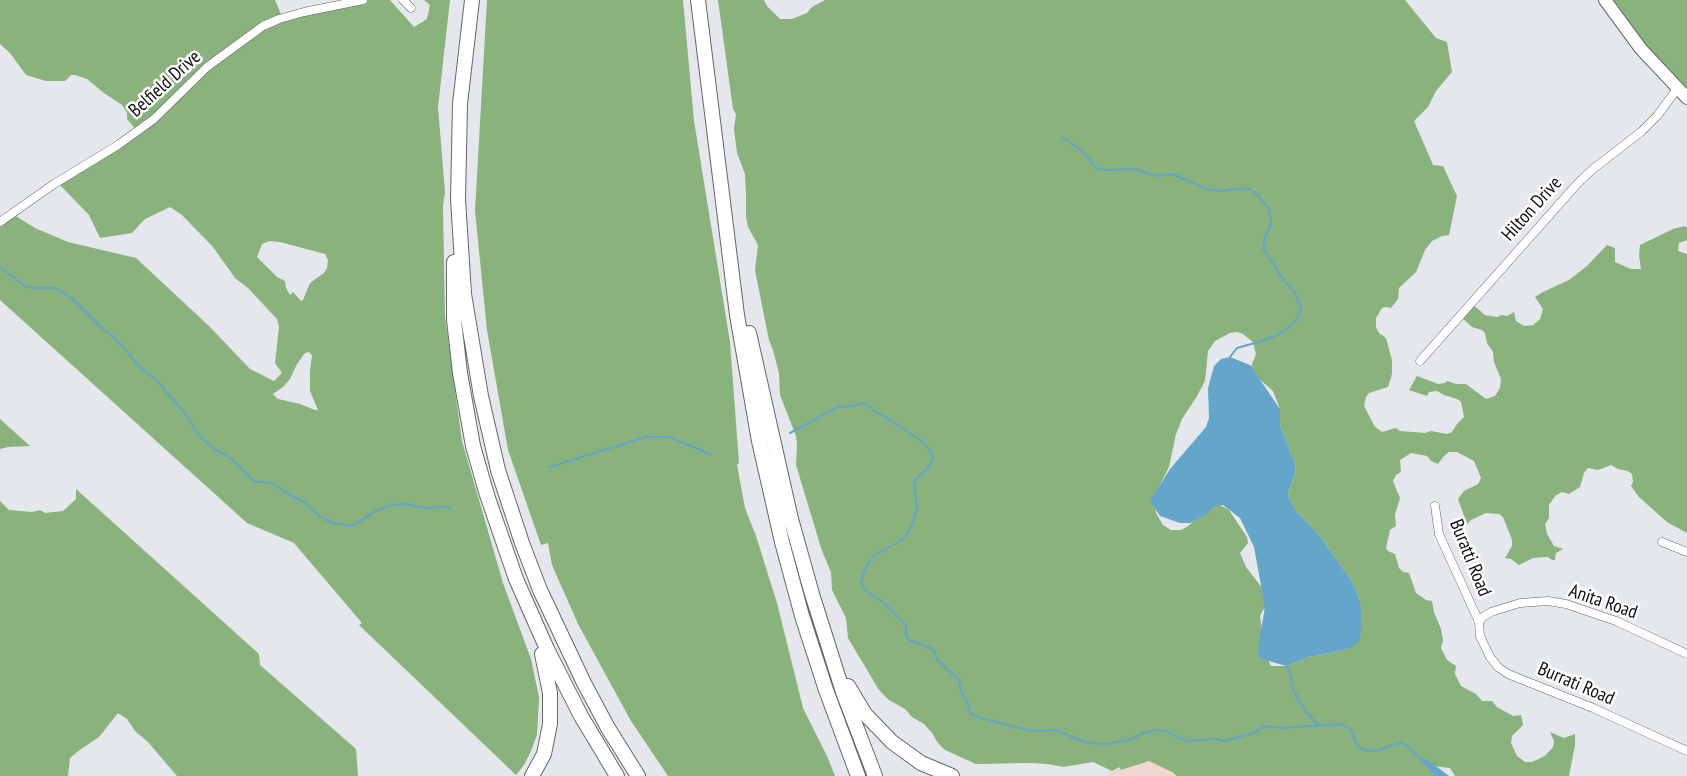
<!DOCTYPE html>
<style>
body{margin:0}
canvas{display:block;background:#e4e7eb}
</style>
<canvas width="1687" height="776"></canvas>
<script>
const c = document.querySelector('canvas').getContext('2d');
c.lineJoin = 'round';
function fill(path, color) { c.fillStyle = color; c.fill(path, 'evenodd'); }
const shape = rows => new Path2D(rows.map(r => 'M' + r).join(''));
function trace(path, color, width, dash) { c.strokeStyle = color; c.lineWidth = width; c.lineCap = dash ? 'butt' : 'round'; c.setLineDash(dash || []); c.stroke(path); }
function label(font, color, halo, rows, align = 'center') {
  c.font = font + ' "PT Sans Narrow",sans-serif'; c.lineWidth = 5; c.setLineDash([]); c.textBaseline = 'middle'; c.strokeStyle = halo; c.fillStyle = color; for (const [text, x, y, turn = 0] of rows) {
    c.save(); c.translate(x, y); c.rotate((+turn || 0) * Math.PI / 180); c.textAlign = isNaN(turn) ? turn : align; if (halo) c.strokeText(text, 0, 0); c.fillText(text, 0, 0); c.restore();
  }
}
fill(shape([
 [1149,760,1173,772,1176,776,1109,776,1111,770,1119,767,1121,770]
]), '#f0d7d1');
fill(shape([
 [0,0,275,0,282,17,362,0,390,0,414,27,427,19,430,5,424,0,450,0,438,107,445,192,443,206,445,317,462,441,503,583,531,659,539,697,537,735,531,751,524,765,516,775,359,625,362,623,294,543,247,523,0,300,0,220,11,213,35,228,68,242,136,258,209,326,250,369,274,381,282,373,275,363,279,327,277,319,248,288,235,278,213,247,182,215,170,207,145,219,132,233,100,238,89,215,57,182,136,130,127,119,127,113,122,105,104,93,87,79,75,75,71,75,65,81,46,81,26,75,10,53,0,44],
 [269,241,280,242,325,254,328,260,327,268,324,273,310,283,303,300,301,301,293,292,290,295,286,288,285,281,277,277,257,257,262,244],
 [309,352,312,355,310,371,310,391,318,410,315,410,300,404,278,399,273,394,283,387,290,379,297,364,305,353],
 [487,0,683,0,694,121,730,342,739,463,737,465,745,508,756,536,777,603,803,708,827,756,835,776,668,776,631,721,578,624,552,565,548,543,541,545,508,450,487,330,475,211],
 [718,0,764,0,767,6,780,19,792,19,807,13,812,7,825,0,1405,0,1436,38,1447,42,1452,72,1436,91,1428,107,1414,121,1433,165,1443,166,1457,196,1449,235,1442,236,1432,241,1425,250,1416,272,1399,288,1398,299,1391,308,1386,307,1382,308,1376,318,1376,327,1379,333,1386,338,1392,360,1392,374,1388,387,1369,393,1366,397,1364,406,1375,427,1382,432,1396,428,1400,431,1425,433,1431,431,1447,434,1452,432,1457,424,1464,417,1461,402,1457,399,1444,395,1437,391,1429,392,1427,396,1409,390,1417,376,1438,384,1445,383,1447,381,1456,384,1466,384,1486,399,1495,396,1500,388,1501,379,1494,362,1493,352,1487,343,1485,333,1482,330,1472,327,1460,316,1471,303,1485,315,1497,317,1502,315,1507,316,1514,312,1516,321,1524,326,1533,325,1540,319,1543,309,1535,297,1543,292,1569,280,1587,266,1607,245,1615,248,1615,262,1631,269,1641,269,1639,255,1640,245,1673,229,1685,226,1687,228,1687,240,1679,243,1678,251,1687,254,1687,533,1667,522,1639,497,1631,486,1633,482,1632,474,1628,471,1618,469,1611,465,1598,470,1588,468,1584,473,1580,487,1569,494,1562,492,1555,496,1549,505,1549,518,1545,524,1547,534,1554,546,1563,549,1556,553,1555,560,1552,560,1548,557,1533,558,1519,565,1511,559,1505,558,1512,546,1512,540,1503,517,1499,514,1486,513,1471,520,1467,524,1458,499,1464,491,1478,484,1481,478,1474,461,1457,452,1449,452,1444,456,1438,464,1431,461,1427,456,1411,453,1400,460,1401,472,1396,475,1393,481,1400,498,1395,514,1396,526,1390,530,1386,548,1388,551,1395,554,1399,568,1403,572,1409,573,1416,593,1426,600,1432,601,1434,612,1441,629,1443,640,1441,648,1447,660,1456,666,1455,674,1461,686,1476,694,1482,701,1492,701,1497,707,1513,716,1521,715,1523,725,1512,736,1511,743,1517,756,1525,762,1532,762,1545,756,1553,747,1554,741,1550,732,1564,738,1575,734,1575,745,1569,776,1455,776,1450,768,1432,766,1437,776,1176,776,1174,773,1149,761,1121,770,1119,767,1112,771,1093,762,1063,767,1048,764,1029,763,976,764,945,750,938,743,932,733,924,724,912,717,905,709,889,700,879,690,848,638,846,618,832,590,831,572,822,551,796,465,797,444,796,436,780,395,779,373,773,350,769,340,755,270,758,245,748,227,746,216,746,194,745,174,737,153,734,129,736,114,733,109],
 [1237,332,1243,334,1253,342,1256,354,1251,367,1257,377,1273,391,1280,409,1280,425,1295,464,1296,470,1288,493,1289,498,1297,512,1320,536,1351,580,1360,600,1351,646,1348,649,1309,657,1286,666,1271,666,1265,653,1260,616,1263,610,1271,605,1263,589,1246,567,1240,553,1248,543,1247,537,1229,510,1218,504,1210,507,1187,527,1181,530,1171,530,1163,525,1156,513,1155,504,1159,487,1169,467,1176,434,1182,419,1197,396,1205,381,1208,351,1215,341,1230,333],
 [1606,0,1687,0,1687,97],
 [0,419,29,445,30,446,8,447,0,449],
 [76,489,259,654,260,665,356,749,358,776,177,776,148,742,135,731,127,719,118,713,99,737,77,752,70,758,68,776,0,776,0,501,9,510,32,512,40,510,45,513,63,511,76,499]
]), '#89b27d');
fill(shape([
 [1230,357,1250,365,1280,409,1280,425,1295,464,1296,470,1288,493,1289,498,1297,512,1320,536,1351,580,1360,600,1362,630,1358,643,1348,649,1309,657,1286,666,1259,658,1258,647,1265,607,1254,547,1240,518,1223,505,1214,506,1207,514,1190,523,1180,523,1160,516,1150,501,1170,469,1206,427,1209,418,1208,388,1214,366,1221,359],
 [1416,755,1429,761,1449,776,1435,776]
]), '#64a5ca');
trace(shape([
 [1063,137,1083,152,1096,168,1106,170,1133,169,1158,176,1173,174,1207,189,1224,191,1239,188,1249,189,1257,194,1269,209,1271,224,1265,238,1263,248,1280,275,1295,293,1301,307,1300,312,1295,322,1283,332,1269,339,1237,348,1230,357],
 [0,267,26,287,35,288,54,288,71,297,102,328,114,337,142,369,157,381,183,411,201,438,219,452,232,459,254,481,272,483,288,494,305,503,319,516,332,523,350,526,359,522,377,510,391,505,407,504,422,508,450,507],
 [790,433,838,407,853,406,862,403,866,404,877,413,891,420,923,442,932,453,933,458,928,468,917,478,914,483,917,508,912,526,903,539,874,556,865,569,861,583,866,591,884,603,903,622,906,627,906,636,909,640,933,649,937,659,960,681,959,687,966,700,971,714,981,718,1031,731,1057,730,1081,741,1091,743,1106,744,1132,739,1144,733,1156,730,1166,731,1179,738,1189,741,1215,739,1225,741,1253,733,1266,726,1281,728,1340,724,1350,728,1356,744,1362,749,1370,751,1378,750,1401,743,1408,746,1416,755],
 [550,467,645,437,669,437,710,454],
 [1286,666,1289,669,1293,689,1305,711,1318,725]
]), '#64a5ca', 2);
const minor = shape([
 [403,0,411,8],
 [0,222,54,184,118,145,154,119,207,67,263,26,279,19,304,12,363,0],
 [1420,361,1578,183,1593,169,1641,132,1657,116,1677,89],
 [1435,506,1439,534,1479,622,1480,636,1490,657,1498,667,1508,674,1593,708,1687,751],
 [1662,542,1687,552],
 [1479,622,1483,617,1491,612,1520,603,1548,601,1566,604,1616,621,1687,654]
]);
const primary = shape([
 [1605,0,1641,49,1687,98]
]);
const motorway = shape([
 [472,0,460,104,458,199,464,294,481,396,498,470,522,543,540,590,584,683,608,728,638,776],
 [698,0,737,315,759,441,782,542,802,616,826,690,858,776],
 [454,262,454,320,460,373,473,446,487,495,516,579,547,649,581,716,617,776],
 [749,333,791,519,812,594,843,692,875,776],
 [848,686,865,714,892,742,921,763,952,776],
 [532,776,544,754,550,724,550,693,542,654]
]);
trace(minor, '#65676b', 9);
trace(primary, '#65676b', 14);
trace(motorway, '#65676b', 16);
trace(minor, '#fff', 8);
trace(primary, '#fff', 12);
trace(motorway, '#fff', 14);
label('19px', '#0b0c0d', '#fff', [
 ["Belfield Drive",165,84,-42],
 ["Hilton Drive",1532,209,-48],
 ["Buratti Road",1470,558,68],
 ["Anita Road",1603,602,19],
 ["Burrati Road",1576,684,23]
]);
</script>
